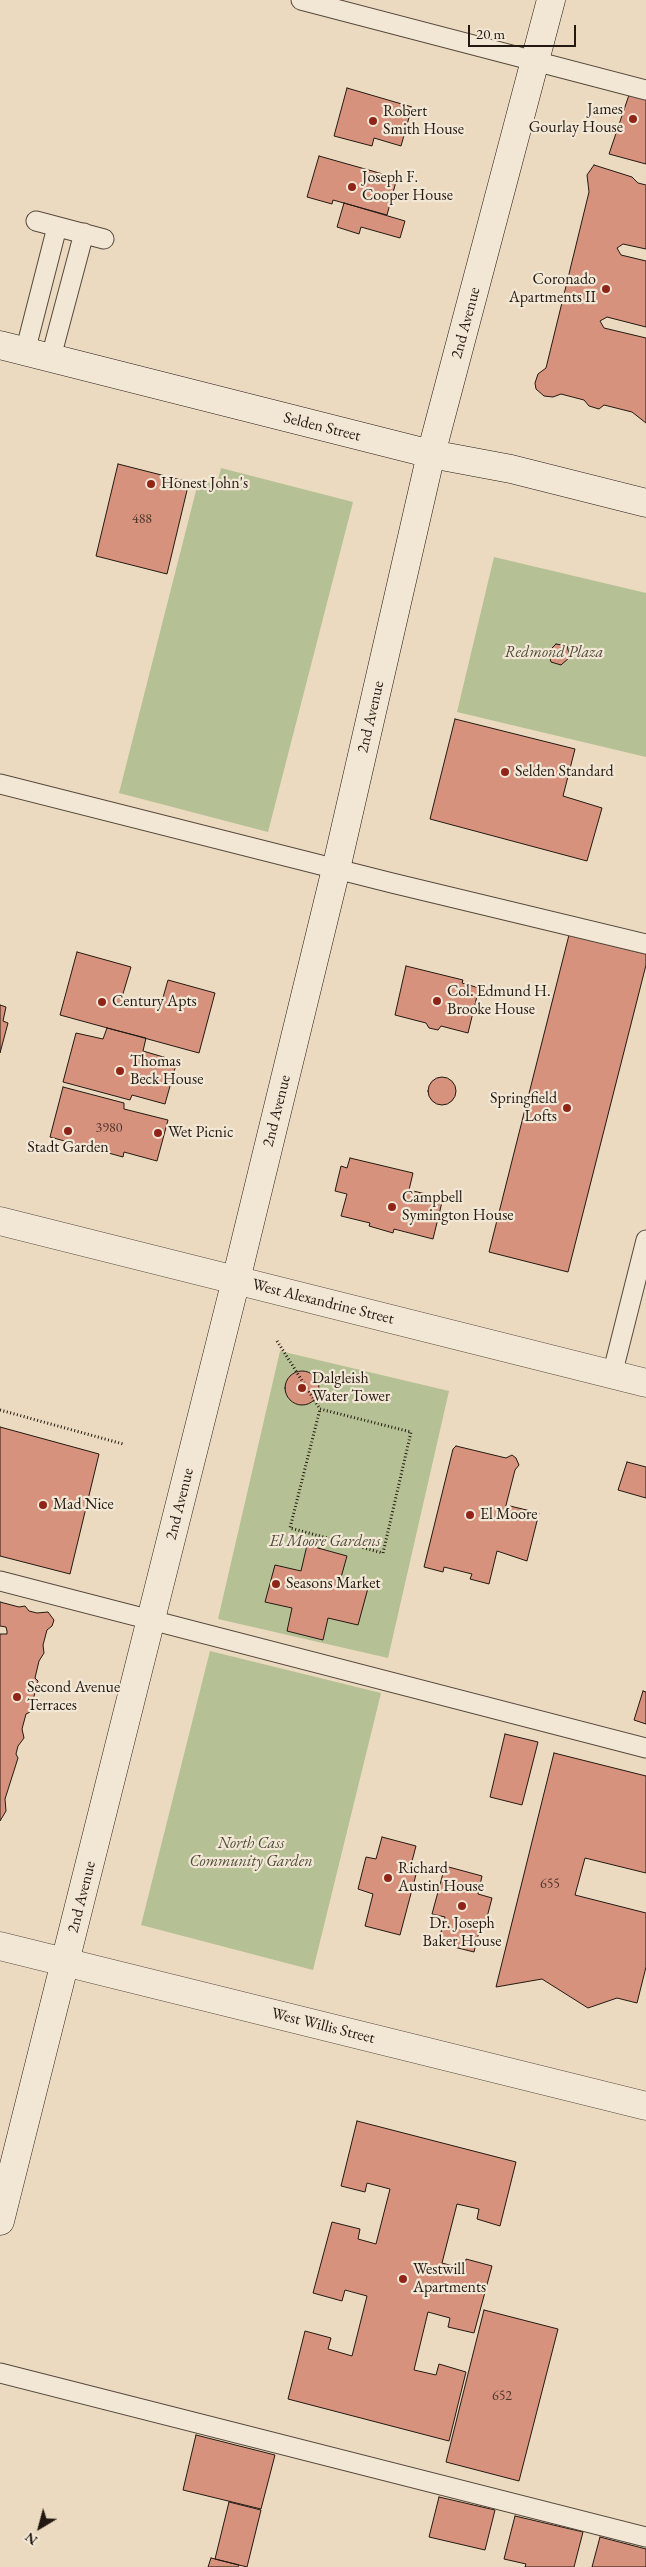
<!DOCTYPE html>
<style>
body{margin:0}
#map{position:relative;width:646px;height:2567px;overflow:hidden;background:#ebdabf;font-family:"EB Garamond",serif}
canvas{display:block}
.north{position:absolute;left:15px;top:2502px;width:50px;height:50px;-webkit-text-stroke:4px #f2e7d5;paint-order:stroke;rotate:217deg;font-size:14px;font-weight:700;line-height:20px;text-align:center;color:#231912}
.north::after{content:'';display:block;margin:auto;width:18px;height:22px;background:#231912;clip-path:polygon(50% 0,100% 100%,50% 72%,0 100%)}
.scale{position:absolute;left:468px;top:25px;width:108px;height:22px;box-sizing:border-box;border:2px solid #231912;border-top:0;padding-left:6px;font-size:15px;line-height:18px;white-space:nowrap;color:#231912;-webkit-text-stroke:4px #f2e7d5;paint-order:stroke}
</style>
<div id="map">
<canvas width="646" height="2567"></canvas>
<div class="north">N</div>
<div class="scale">20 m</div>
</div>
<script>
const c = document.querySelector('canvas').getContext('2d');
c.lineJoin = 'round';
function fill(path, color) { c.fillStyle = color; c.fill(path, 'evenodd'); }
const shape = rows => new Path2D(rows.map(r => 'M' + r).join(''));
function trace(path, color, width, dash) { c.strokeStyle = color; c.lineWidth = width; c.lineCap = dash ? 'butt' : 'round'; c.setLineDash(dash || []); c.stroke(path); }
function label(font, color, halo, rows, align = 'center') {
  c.font = font + ' "EB Garamond",serif'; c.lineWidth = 4.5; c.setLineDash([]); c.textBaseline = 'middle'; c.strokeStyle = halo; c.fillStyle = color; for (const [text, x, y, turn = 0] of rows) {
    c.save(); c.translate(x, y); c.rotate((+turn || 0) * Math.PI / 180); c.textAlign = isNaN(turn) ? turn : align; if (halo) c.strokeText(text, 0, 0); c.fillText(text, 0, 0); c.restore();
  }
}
fill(shape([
 [221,468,353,502,268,832,119,793,199,479,217,484],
 [494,557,646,593,646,757,457,712],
 [280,1351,449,1391,388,1658,218,1619],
 [210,1651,381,1693,313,1970,141,1925]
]), '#b5c094');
const building = shape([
 [347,88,412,107,401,146,374,138,372,146,334,136,347,88],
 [630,92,646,96,646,164,609,154,630,92],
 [319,156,397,178,387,215,333,200,332,204,307,197,319,156],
 [594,165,632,177,638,183,646,185,646,249,623,244,617,248,621,255,646,261,646,327,607,317,600,321,604,328,646,338,646,423,632,412,604,405,599,409,589,406,584,400,561,394,553,397,544,396,536,389,535,383,538,374,546,368,589,192,587,175,594,165],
 [344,203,405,221,400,238,361,227,359,234,337,227,344,203],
 [118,464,189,482,167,574,96,556,118,464],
 [556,644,567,646,570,657,561,665,551,662,548,652,556,644],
 [455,719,575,749,563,796,602,808,587,861,430,819,455,719],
 [569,935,646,954,646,965,568,1272,489,1252,569,935],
 [77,952,131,967,122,997,160,1008,168,980,215,993,199,1053,60,1015,77,952],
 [406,966,463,980,462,983,479,988,468,1033,441,1026,438,1030,429,1028,426,1023,395,1015,406,966],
 [0,1005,6,1007,3,1021,8,1023,0,1053,0,1005],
 [107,1028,146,1038,143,1051,177,1061,165,1104,132,1095,130,1100,63,1082,76,1033,103,1039,107,1028],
 '428 1091a14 14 0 1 1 28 0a14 14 0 1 1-28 0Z',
 [63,1087,124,1103,124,1109,168,1120,157,1161,124,1152,123,1157,50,1137,63,1087],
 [350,1158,413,1173,409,1190,443,1198,433,1239,394,1229,393,1233,369,1226,370,1223,341,1216,347,1194,335,1191,341,1166,347,1168,350,1158],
 '285 1388a17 17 0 1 1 34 0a17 17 0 1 1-34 0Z',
 [0,1427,99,1454,70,1574,0,1556,0,1427],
 [456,1446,506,1458,512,1455,516,1458,519,1465,515,1470,503,1517,506,1518,510,1506,539,1513,527,1561,497,1551,489,1584,470,1579,472,1574,444,1567,443,1572,424,1567,453,1449,456,1446],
 [627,1462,646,1467,646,1498,618,1490,627,1462],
 [307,1545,347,1556,340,1581,368,1588,358,1625,328,1618,323,1640,287,1631,292,1608,265,1602,275,1565,301,1571,307,1545],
 [0,1602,19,1607,25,1606,29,1611,37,1613,48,1612,54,1620,52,1626,47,1630,43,1645,44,1653,39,1661,35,1678,38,1681,30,1712,26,1714,22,1729,24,1738,18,1746,16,1754,18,1758,5,1799,6,1811,0,1821,0,1634,7,1634,7,1631,6,1627,0,1626,0,1602],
 [643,1691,646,1692,646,1724,634,1720,643,1691],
 [505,1734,538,1742,522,1805,490,1797,505,1734],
 [554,1753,646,1776,646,1873,585,1858,575,1895,646,1913,646,1967,637,2003,617,1998,588,2008,542,1979,496,1987,554,1753],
 [382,1837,416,1846,411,1865,418,1867,400,1935,365,1926,373,1894,358,1889,366,1857,376,1859,382,1837],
 [445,1866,482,1876,478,1894,492,1898,485,1925,481,1924,474,1952,438,1943,445,1917,432,1914,445,1866],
 [357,2121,516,2162,500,2226,477,2219,479,2209,457,2204,442,2263,464,2269,466,2259,492,2266,474,2333,448,2327,450,2318,428,2312,414,2370,436,2375,439,2364,466,2372,449,2441,288,2399,305,2331,331,2338,328,2349,352,2356,367,2296,345,2290,342,2301,313,2293,332,2222,360,2229,358,2239,376,2244,390,2189,367,2183,365,2192,341,2186,357,2121],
 [484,2310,558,2329,519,2481,446,2462,484,2310],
 [196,2435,275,2455,261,2509,183,2490,196,2435],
 [439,2497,495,2510,485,2550,429,2537,439,2497],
 [229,2502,261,2510,247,2567,215,2559,229,2502],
 [515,2516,583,2532,574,2567,525,2567,526,2564,504,2559,515,2516],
 [600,2537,646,2549,646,2567,592,2567,600,2537],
 [211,2558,239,2565,238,2567,208,2567,211,2558]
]);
fill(building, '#d6927d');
trace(building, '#231912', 1);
const lane = shape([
 [301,0,646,90],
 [36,221,104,239],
 [25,352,57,227],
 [51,357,84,233],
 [0,784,392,883,646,944],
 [612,1375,646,1240],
 [0,1581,646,1748],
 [0,2373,646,2537]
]);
const street = shape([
 [0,1221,646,1383],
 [0,1946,646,2106]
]);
const secondary = shape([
 [0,345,431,454,511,469,646,503],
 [0,2221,236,1280,336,869,431,454,551,0]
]);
trace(lane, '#55493d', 21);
trace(street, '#55493d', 29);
trace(secondary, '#231912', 29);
trace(shape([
 [277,1341,320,1409,411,1432,383,1553,290,1528,320,1409],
 [0,1410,123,1444]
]), '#231912', 3, [1, 2.5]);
trace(lane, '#f2e7d5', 19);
trace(street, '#f2e7d5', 28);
trace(secondary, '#f2e7d5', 28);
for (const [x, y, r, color] of [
 [633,119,5,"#8f2418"],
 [373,121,5,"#8f2418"],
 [352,187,5,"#8f2418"],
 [606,289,5,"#8f2418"],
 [151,484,5,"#8f2418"],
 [505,772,5,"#8f2418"],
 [437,1001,5,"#8f2418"],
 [102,1002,5,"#8f2418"],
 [120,1071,5,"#8f2418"],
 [567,1108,5,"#8f2418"],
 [68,1131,5,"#8f2418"],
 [158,1133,5,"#8f2418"],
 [392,1207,5,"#8f2418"],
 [302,1388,5,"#8f2418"],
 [43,1505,5,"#8f2418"],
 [470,1515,5,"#8f2418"],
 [276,1584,5,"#8f2418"],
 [17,1697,5,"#8f2418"],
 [388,1878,5,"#8f2418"],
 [462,1906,5,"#8f2418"],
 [403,2279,5,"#8f2418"]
]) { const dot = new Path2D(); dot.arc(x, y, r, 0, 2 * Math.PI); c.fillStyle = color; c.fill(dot); trace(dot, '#f2e7d5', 2); }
label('14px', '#50372d', null, [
 ["488",142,519],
 ["3980",109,1128],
 ["655",550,1884],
 ["652",502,2396]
]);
label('16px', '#231912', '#f2e7d5', [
 ["James",623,110,"right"],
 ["Gourlay House",623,128,"right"],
 ["Robert",383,112],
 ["Smith House",383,130],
 ["Joseph F.",362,178],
 ["Cooper House",362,196],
 ["Coronado",596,280,"right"],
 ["Apartments II",596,298,"right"],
 ["Honest John's",161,484],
 ["Selden Standard",515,772],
 ["Col. Edmund H.",447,992],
 ["Brooke House",447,1010],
 ["Century Apts",112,1002],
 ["Thomas",130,1062],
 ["Beck House",130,1080],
 ["Springfield",557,1099,"right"],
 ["Lofts",557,1117,"right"],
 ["Wet Picnic",168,1133],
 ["Stadt Garden",68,1148,"center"],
 ["Campbell",402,1198],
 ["Symington House",402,1216],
 ["Dalgleish",312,1379],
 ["Water Tower",312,1397],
 ["Mad Nice",53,1505],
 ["El Moore",480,1515],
 ["Seasons Market",286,1584],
 ["Second Avenue",27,1688],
 ["Terraces",27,1706],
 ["Richard",398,1869],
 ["Austin House",398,1887],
 ["Dr. Joseph",462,1924,"center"],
 ["Baker House",462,1942,"center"],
 ["Westwill",413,2270],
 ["Apartments",413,2288]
], 'left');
label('16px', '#231912', '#f2e7d5', [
 ["2nd Avenue",466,323,-75],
 ["Selden Street",322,427,14],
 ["2nd Avenue",371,717,-77],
 ["2nd Avenue",277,1111,-76],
 ["West Alexandrine Street",323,1302,14],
 ["2nd Avenue",180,1504,-76],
 ["2nd Avenue",82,1897,-76],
 ["West Willis Street",323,2026,14]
]);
label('italic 16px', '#4f4b39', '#f2e7d5', [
 ["Redmond Plaza",554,653],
 ["El Moore Gardens",325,1542],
 ["North Cass",251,1844],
 ["Community Garden",251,1862]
]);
</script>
